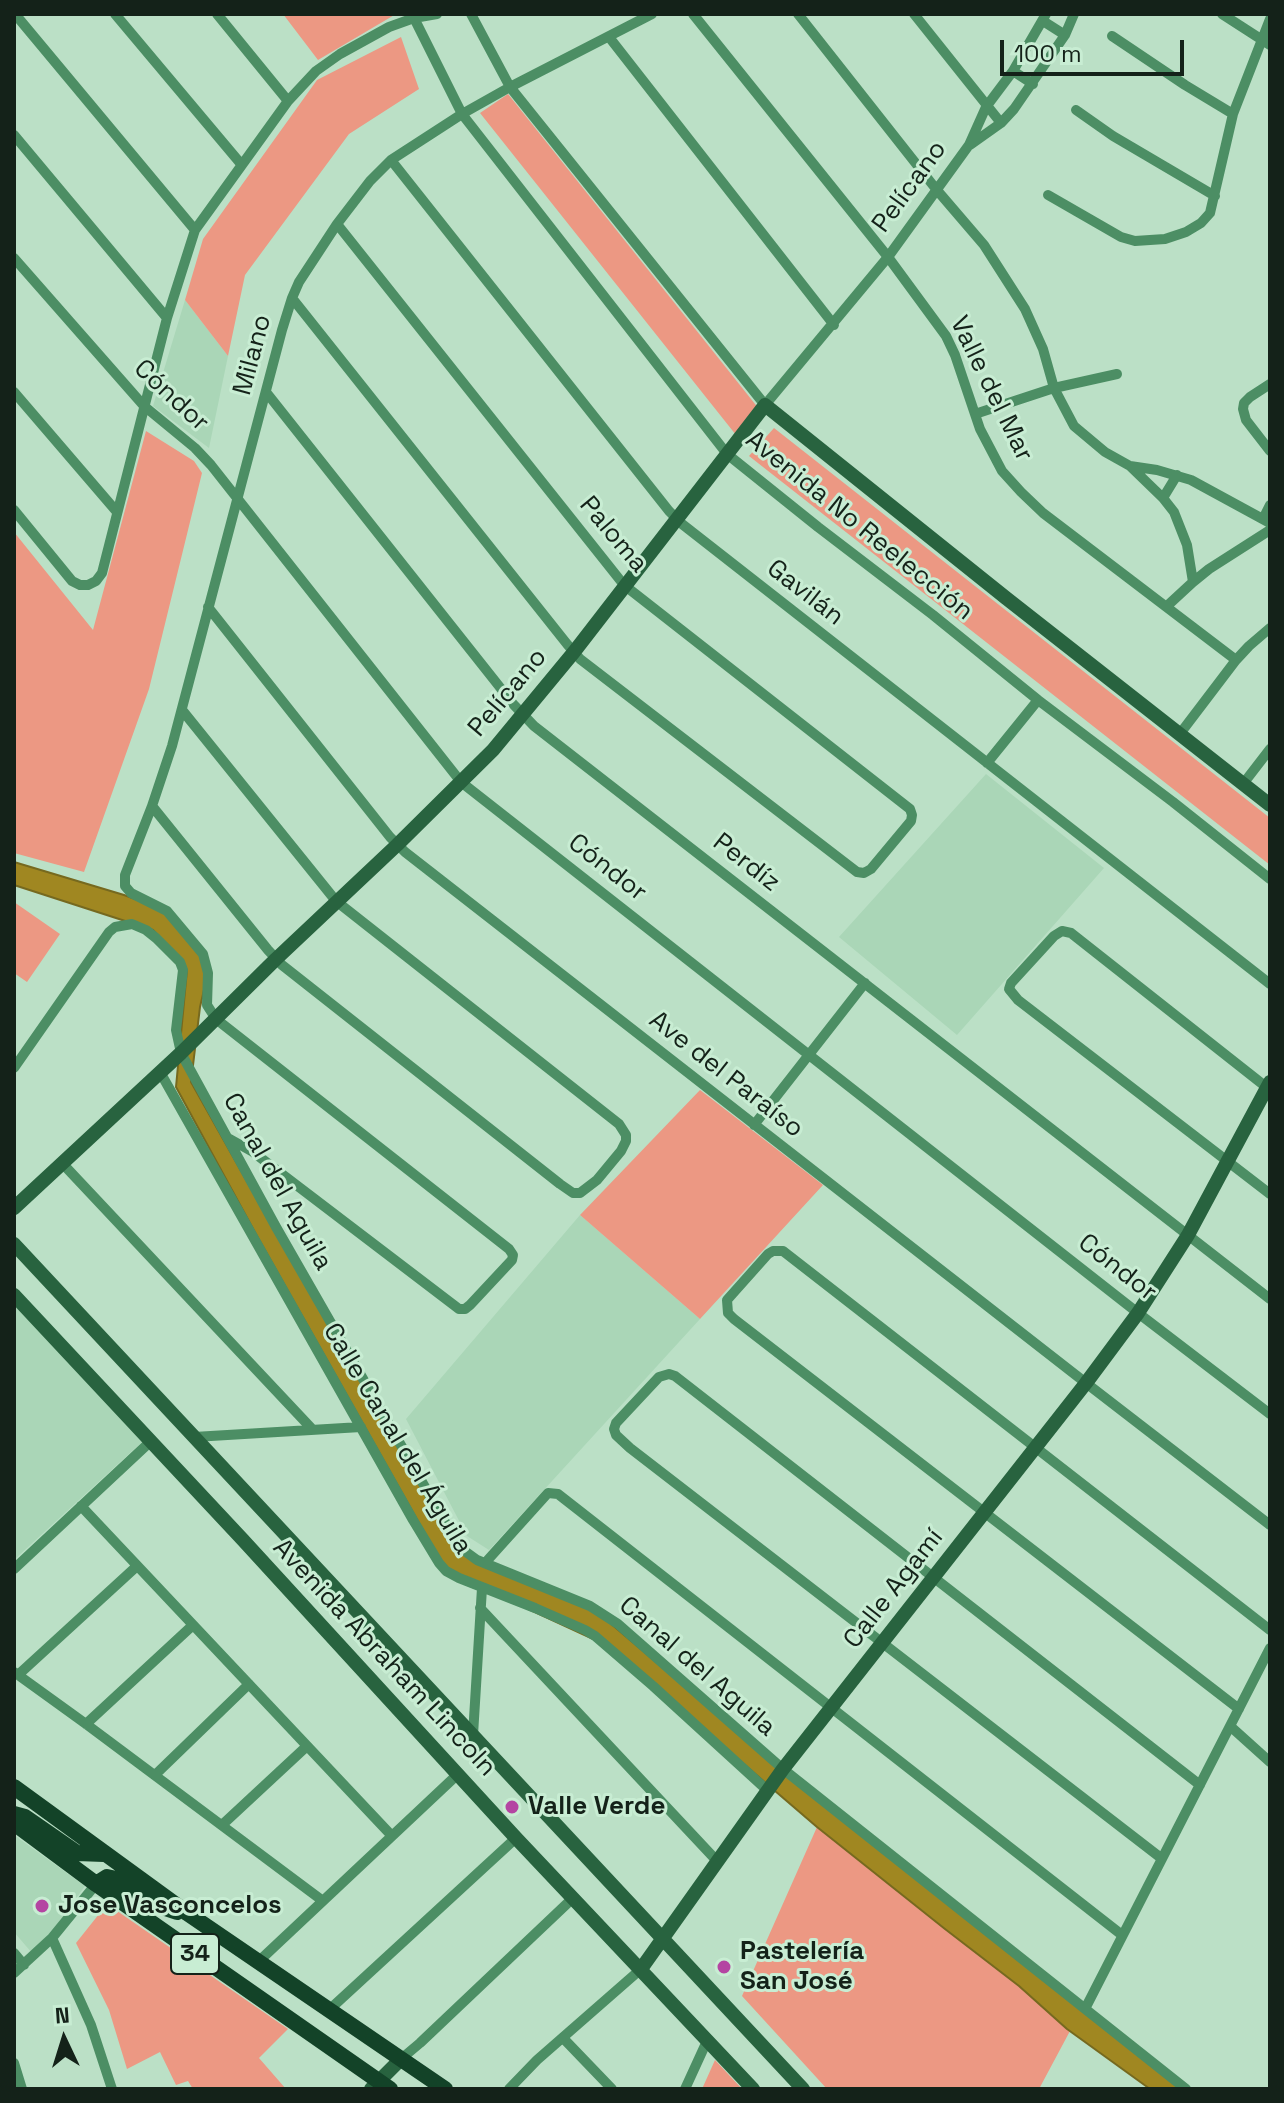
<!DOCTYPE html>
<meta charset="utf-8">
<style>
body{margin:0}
#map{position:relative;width:1284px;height:2103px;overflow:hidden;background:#bbe0c6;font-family:"Space Grotesk",sans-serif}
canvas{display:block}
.frame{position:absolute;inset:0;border:16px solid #142219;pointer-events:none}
.north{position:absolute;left:24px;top:1999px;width:80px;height:80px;-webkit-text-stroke:6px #c8edd3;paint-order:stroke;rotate:356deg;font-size:22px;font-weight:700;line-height:32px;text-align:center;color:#142219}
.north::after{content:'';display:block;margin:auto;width:28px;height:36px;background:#142219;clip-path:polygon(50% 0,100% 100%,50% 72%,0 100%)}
.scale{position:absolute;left:1000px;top:40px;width:184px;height:36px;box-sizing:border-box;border:4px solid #142219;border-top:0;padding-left:10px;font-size:24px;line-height:28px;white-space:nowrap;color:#142219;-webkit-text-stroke:6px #c8edd3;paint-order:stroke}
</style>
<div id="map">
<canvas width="1284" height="2103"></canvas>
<div class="frame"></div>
<div class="north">N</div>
<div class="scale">100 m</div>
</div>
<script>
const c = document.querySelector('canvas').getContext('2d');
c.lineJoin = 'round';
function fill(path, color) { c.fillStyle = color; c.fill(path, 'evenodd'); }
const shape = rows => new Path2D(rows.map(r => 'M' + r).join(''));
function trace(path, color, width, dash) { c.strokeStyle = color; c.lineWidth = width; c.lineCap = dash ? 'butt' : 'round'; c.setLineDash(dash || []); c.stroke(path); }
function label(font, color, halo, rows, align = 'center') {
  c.font = font + ' "Space Grotesk",sans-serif'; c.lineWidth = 6; c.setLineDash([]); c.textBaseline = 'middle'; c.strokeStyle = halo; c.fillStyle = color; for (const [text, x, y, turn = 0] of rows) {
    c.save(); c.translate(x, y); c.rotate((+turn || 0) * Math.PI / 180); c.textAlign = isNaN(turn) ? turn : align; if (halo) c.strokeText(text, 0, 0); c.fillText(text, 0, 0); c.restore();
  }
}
fill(shape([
 [185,300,228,356,209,448,153,406],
 [986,774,1104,868,957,1035,839,937],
 [580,1215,700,1319,489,1550,467,1536,406,1419],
 [14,1303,143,1441,14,1560],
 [14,1835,85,1886,56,1926,32,1953,14,1932]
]), '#aad6b7');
fill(shape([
 [283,14,396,14,318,60],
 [401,37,419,89,349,134,245,275,228,356,185,300,203,239,317,80],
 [508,94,759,409,736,435,480,113],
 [774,428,1270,818,1270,865,749,456],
 [146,431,194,461,202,473,149,689,84,872,14,853,14,532,93,630],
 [14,902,60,934,27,982,14,973],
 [700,1090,823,1185,700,1319,580,1215],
 [817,1827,945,1929,1019,1986,1070,2031,1039,2089,827,2089,742,1996],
 [107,1904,288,2029,259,2058,286,2089,193,2089,188,2081,176,2085,160,2052,127,2069,109,2010,76,1943],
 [715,2060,742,2089,702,2089]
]), '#ec9883');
const water = shape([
 [14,862,124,895,163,909,203,954,208,973,200,1007,191,1082,275,1231,466,1552,590,1606,748,1740,1186,2089,1150,2089,1067,2029,1019,1986,945,1929,817,1827,604,1644,446,1571,258,1238,176,1087,187,970,153,930,14,885,14,862]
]);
fill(water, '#a08721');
trace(water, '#76691f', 2);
trace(shape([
 [15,14,195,230],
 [115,14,241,164],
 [217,14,288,101],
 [471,14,510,87,765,405,888,257,969,145,986,107,1013,71,1046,14],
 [693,14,888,257,946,336,955,355,980,429,1002,471,1021,492,1043,513,1236,660],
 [798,14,936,189,984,245,1025,309,1043,349,1054,388,1074,426,1105,452,1130,466,1157,470,1191,480,1270,523],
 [914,14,1001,123],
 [1222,14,1270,45],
 [414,18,462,114,727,454,818,527,933,615,1038,700,1173,802,1270,879],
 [1043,21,1065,35],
 [1112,36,1185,85,1233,114],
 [609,37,834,325],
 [1013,71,1033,84],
 [1076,110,1113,136,1215,196],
 [14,135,167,318],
 [970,145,1001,123,1014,109,1065,35,1074,14],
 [391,160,669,511,682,524,1270,984],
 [1048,195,1121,237,1135,241,1165,239,1186,232,1201,223,1210,213,1233,114,1270,19],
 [14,258,144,406,195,448,211,465,461,782,1138,1313,1270,1414],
 [292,298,567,644,580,659,857,872,864,873,871,869,911,821,912,815,910,809,624,585,337,224],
 [1270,384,1250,397,1244,403,1243,409,1246,420,1270,451],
 [14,392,117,512],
 [266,392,514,705,534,726,1270,1299],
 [975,414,1054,388,1117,374],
 [1130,466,1163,498,1174,512,1187,545,1193,582],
 [1163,498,1177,475],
 [14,510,72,581,80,585,88,585,96,581,102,573,167,318,195,230,288,101,316,71,340,54,389,27,414,18,437,14],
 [1263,519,1270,505],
 [1167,606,1193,582,1209,569,1270,530],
 [208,607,390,837,405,852,1086,1383,1270,1525],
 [1179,735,1236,660,1249,646,1270,628],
 [987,763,1038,700],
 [1243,784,1270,749],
 [152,806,268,950,282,965,560,1184,573,1193,580,1193,597,1180,621,1151,626,1141,626,1135,619,1124,336,901,182,710],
 [14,1068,109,932,115,927,132,924,146,930,156,938,180,962,183,970,176,1030,181,1053,276,1227,449,1529,466,1552,477,1560,590,1606,618,1624,783,1769,1186,2089],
 [160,1072,413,1520,439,1563,446,1571,459,1578,535,1608,585,1630,595,1636,653,1686,768,1791],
 [1270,1090,1071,933,1062,931,1054,936,1011,983,1009,989,1018,1000,1270,1194],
 [754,1125,865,983],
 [228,1138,253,1152,459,1309,465,1309,470,1305,512,1260,513,1255,509,1249,216,1019,207,1005,208,973,203,954,167,911,131,893,125,886,125,875,152,806,172,746,282,330,292,298,299,282,337,224,370,181,391,160,462,114,510,87,652,14],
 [62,1163,313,1430],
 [194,1437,361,1427],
 [81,1506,392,1836],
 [485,1563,548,1493,558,1494,1122,1935],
 [14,1569,151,1441],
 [480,1608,717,1861],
 [14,1672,86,1724,323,1901],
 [18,1675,137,1566],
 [1239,1709,734,1319,728,1313,727,1300,768,1254,773,1251,783,1251,1270,1630],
 [86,1724,193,1625],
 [1230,1726,1270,1762],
 [473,1735,482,1588],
 [155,1775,249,1684],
 [222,1825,307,1746],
 [1161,1858,630,1448,616,1435,614,1429,616,1423,659,1377,669,1374,675,1376,1200,1785],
 [52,1938,91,2025,112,2089],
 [14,1953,24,1965],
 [258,1962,458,1774],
 [14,1973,52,1938,96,1884],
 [1086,2007,1270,1648],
 [329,2010,516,1838],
 [563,2038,612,2089],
 [401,2059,420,2043,573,1898],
 [14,2063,22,2089],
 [509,2089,537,2060,641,1969],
 [685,2089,707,2041]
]), '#4c8e64', 10);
trace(shape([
 [14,1208,181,1053,276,959,397,845,493,750,574,652,765,405,1006,598,1270,805],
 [14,1244,803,2089],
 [14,1295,243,1540,516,1838,753,2089],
 [641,1969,783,1769,1086,1383,1138,1313,1188,1235,1270,1082],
 [371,2089,401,2059]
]), '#28633f', 14);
trace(shape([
 [14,1787,187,1913,445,2089],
 [14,1814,25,1817,77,1853,104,1854],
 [14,1823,96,1884,390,2089],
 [96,1884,107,1877,116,1879,153,1904,177,1912]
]), '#134328', 16);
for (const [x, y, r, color] of [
 [512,1807,8,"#b445a2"],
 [42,1906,8,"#b445a2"],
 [724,1967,8,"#b445a2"]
]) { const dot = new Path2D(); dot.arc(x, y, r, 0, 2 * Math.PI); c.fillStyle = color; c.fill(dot); trace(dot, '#c8edd3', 3); }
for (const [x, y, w] of [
 [195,1954,48]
]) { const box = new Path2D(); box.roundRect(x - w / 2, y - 20, w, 40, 6); c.fillStyle = '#c8edd3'; c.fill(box); trace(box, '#142219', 2); }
label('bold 24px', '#142219', null, [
 ["34",195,1954]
]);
label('26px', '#142219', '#c8edd3', [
 ["Pelícano",910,187,-54],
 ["Milano",253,355,-75],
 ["Valle del Mar",991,389,64],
 ["Cóndor",171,396,43],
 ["Avenida No Reelección",859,526,39],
 ["Paloma",613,535,50],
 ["Gavilán",805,593,38],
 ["Pelícano",508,693,-50],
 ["Perdíz",746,863,38],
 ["Cóndor",607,868,38],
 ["Ave del Paraíso",726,1075,38],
 ["Canal del Aguila",277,1182,61],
 ["Cóndor",1117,1268,38],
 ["Calle Canal del Águila",397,1439,59],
 ["Calle Agamí",894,1589,-52],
 ["Avenida Abraham Lincoln",384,1658,47],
 ["Canal del Aguila",697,1667,41]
]);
label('bold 26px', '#142219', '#c8edd3', [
 ["Valle Verde",528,1807],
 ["Jose Vasconcelos",58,1906],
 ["Pastelería",740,1952],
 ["San José",740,1982]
], 'left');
</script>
